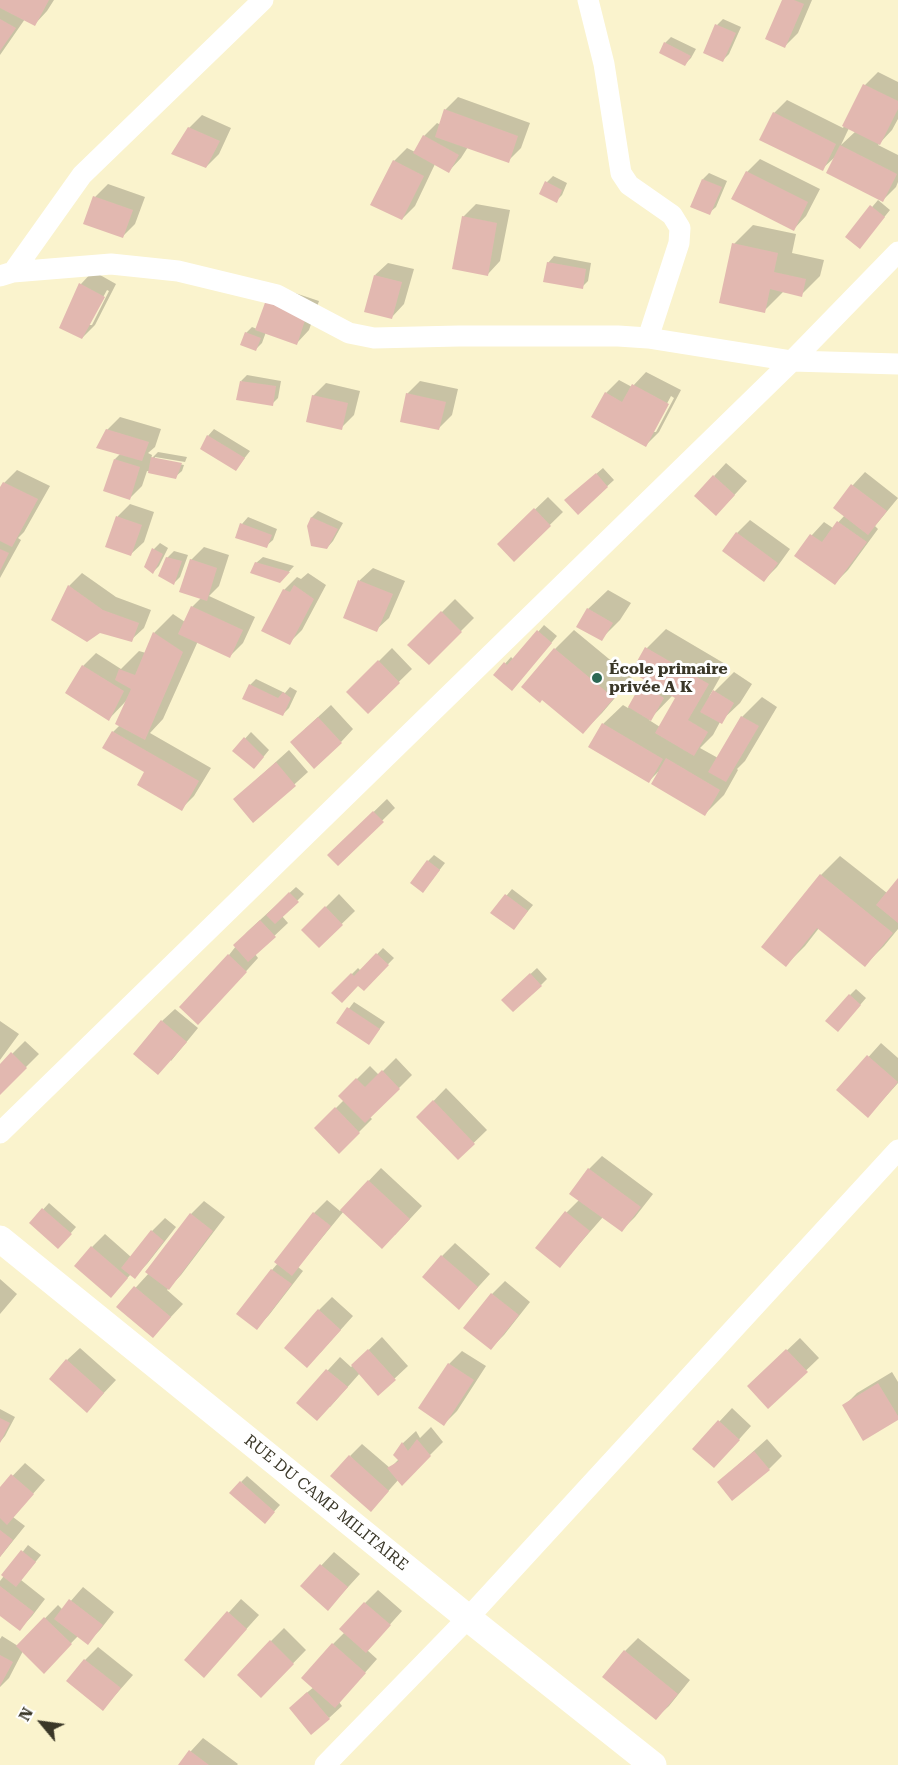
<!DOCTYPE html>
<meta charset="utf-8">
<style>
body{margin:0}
#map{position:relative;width:898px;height:1765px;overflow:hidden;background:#faf3cd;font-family:"Roboto Serif",serif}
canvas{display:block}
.north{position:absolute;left:12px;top:1693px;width:60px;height:60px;-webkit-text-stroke:4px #fff;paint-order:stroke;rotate:299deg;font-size:16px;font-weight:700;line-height:24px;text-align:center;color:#3a3728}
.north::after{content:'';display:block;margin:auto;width:21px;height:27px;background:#3a3728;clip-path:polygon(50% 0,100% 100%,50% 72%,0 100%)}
</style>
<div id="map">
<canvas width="898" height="1765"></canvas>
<div class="north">N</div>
</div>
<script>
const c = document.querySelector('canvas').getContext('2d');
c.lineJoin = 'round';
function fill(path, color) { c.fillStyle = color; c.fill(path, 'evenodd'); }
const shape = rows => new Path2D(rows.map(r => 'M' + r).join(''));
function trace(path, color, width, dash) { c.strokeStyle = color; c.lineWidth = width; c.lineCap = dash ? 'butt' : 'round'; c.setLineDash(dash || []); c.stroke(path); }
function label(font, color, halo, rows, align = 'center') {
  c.font = font + ' "Roboto Serif",serif'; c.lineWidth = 6; c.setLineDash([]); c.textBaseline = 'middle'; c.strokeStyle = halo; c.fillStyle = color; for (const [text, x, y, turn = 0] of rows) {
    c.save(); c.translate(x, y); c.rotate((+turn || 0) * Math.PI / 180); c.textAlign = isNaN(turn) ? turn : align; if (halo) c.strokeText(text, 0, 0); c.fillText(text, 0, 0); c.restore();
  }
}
fill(shape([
 [0,0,54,0,47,11,35,24,25,19,0,55],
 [784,0,812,0,798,33,785,46],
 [723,19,741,27,729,54,723,60,717,25],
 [671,37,696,49,691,58,685,64,665,43],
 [878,72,898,82,898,119,892,130,878,145,898,155,898,182,896,187,883,200,835,157,822,169,774,113,787,100,843,128,865,85],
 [849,128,856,131,841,145],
 [458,97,530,123,521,148,508,161,468,147,461,158,449,171,435,164,415,206,402,219,394,161,407,148,415,152,424,136,437,123,441,125,445,110],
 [202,115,231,128,219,154,206,167,189,128],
 [760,159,820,189,806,216,794,229,747,172],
 [709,173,727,181,716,207,709,213,703,179],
 [553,176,567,183,562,195,556,201,541,193,547,182],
 [108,184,145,197,135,224,122,237,95,197],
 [878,200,890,210,860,247,847,237],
 [476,204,510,210,500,261,488,274,463,217],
 [753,225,796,234,792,253,824,260,820,276,801,295,783,292,764,311,734,244],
 [554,256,591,263,588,281,582,287,548,263],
 [388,263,414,269,404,304,392,317,375,275],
 [93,271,116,284,95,325,82,338,81,284],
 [107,290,109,291,92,325,88,325],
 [280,288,319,301,309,330,297,343,266,332,262,343,256,349,246,333,252,327,257,329],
 [646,372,681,390,659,432,646,445,606,393,619,380,632,387],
 [671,396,674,398,656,432,652,432],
 [247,375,281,381,278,398,272,404,241,381],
 [420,381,458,389,452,415,439,428,407,394],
 [326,383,360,391,354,415,341,428,313,396],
 [120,417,161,429,155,447,148,453,152,455,151,459,158,452,187,457,185,462,155,457,155,460,184,465,182,471,175,477,147,471,142,486,129,499,115,459,121,453,107,430],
 [214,429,250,451,236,469,202,449,208,436],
 [726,463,747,481,729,501,714,476],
 [603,468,614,480,578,513,573,494],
 [17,470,50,486,24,532,18,538,21,540,0,578,0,490,4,483],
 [865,472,898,498,875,526,878,529,848,570,835,583,796,555,812,535,824,522,833,528,845,515,835,507,853,485],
 [548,497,563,512,514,560,499,544],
 [130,504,154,512,144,542,131,554,107,546,118,516],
 [318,511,343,523,333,541,327,548,308,526,312,517],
 [248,517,277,529,273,540,266,546,237,537,242,524],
 [750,520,790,549,777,567,764,580,737,533],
 [160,543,168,548,159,566,153,572,154,549],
 [204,547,229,555,219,586,209,596,255,617,243,643,230,656,198,641,163,719,150,733,211,768,194,796,181,809,146,771,113,732,120,725,126,701,109,719,83,666,96,653,121,669,139,651,146,653,154,633,173,614,185,622,192,607,201,598,191,560],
 [174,551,188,555,180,577,174,583,167,558],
 [263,557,294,566,286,575,256,563],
 [373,568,405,581,389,618,376,630,345,618,360,580],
 [82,573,116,597,151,610,144,628,131,640,69,586],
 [308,573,326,585,302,630,289,643,284,590,297,577,301,579],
 [608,590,631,603,620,620,601,639,588,609],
 [455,599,474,618,429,663,409,645],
 [544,625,557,636,518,683,495,675,511,657,514,660],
 [666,629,727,665,709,697,734,672,752,684,740,703,720,722,713,735,700,748,718,758,742,717,762,697,777,707,745,761,737,769,738,770,724,795,705,814,658,772,649,781,590,746,603,724,623,705,628,708,642,685,647,680,633,671,647,648],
 [673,695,677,697,660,727,649,720],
 [574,630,632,678,602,713,583,732,542,698,523,687,555,649],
 [392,648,412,669,368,712,348,692],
 [256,679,285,693,290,687,297,691,289,708,283,714,250,685],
 [331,705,353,729,341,742,305,729],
 [251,732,269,750,260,761,234,751],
 [289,750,308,772,254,821,235,799],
 [387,799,395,808,338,864,329,855],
 [434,855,445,863,428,885,428,861],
 [840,856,887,893,898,880,898,929,884,946,865,965,819,928,805,946,786,965,763,947,821,875],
 [296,887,304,894,282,916,288,923,255,954,258,958,211,1010,229,955,247,932],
 [512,889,533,905,514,928,492,913],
 [339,894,355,911,319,946,303,930],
 [383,948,394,958,364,989,358,984,333,993,358,968,361,971],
 [537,968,547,979,541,985,509,994],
 [856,989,866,998,844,1024,850,995],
 [354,1002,385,1022,369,1043,338,1023],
 [175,1009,198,1028,171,1061,162,1021],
 [0,1021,19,1034,0,1060],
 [25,1041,39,1054,0,1093,0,1066],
 [881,1043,898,1058,898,1083,880,1103,839,1090],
 [396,1058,412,1075,370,1117,372,1119,339,1152,316,1128,344,1100,340,1096,370,1066,379,1075],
 [446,1088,487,1130,458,1158,418,1117],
 [602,1156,653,1194,635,1217,622,1230,603,1217,560,1266,537,1248,567,1212,579,1200,589,1169],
 [381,1168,422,1206,395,1235,344,1211,298,1267,303,1271,269,1315,257,1328,272,1270,278,1263,314,1213,327,1200,340,1211],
 [204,1201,225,1217,181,1275,167,1290,183,1304,153,1336,118,1307,149,1273,191,1214],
 [49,1203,76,1227,64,1241,31,1223],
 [165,1218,176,1227,147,1264,134,1277,131,1274,111,1296,92,1247,105,1234,131,1257,152,1231],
 [455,1243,490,1274,459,1308,442,1256],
 [0,1279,17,1294,0,1314],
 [505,1281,530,1302,504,1335,491,1348,492,1294],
 [332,1297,353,1316,320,1353,319,1310],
 [382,1337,408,1366,378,1394,360,1373,330,1407,298,1403,340,1357,351,1367],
 [800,1338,819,1358,768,1407,762,1374],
 [80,1348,116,1380,87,1411,67,1360],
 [462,1351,486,1366,457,1411,444,1424,420,1408,449,1364],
 [892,1372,898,1382,898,1418,844,1406,857,1393],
 [732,1408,751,1426,726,1454,694,1449],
 [0,1409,15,1417,5,1436,0,1442],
 [431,1427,443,1442,402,1483,399,1479,383,1497,350,1456,362,1444,390,1468,399,1459,395,1455,403,1443,416,1431,420,1438],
 [767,1439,782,1456,769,1469,719,1482],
 [25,1463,45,1480,13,1517,25,1526,0,1557,0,1489],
 [247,1476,280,1505,270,1516,241,1482],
 [28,1545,41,1555,21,1580,45,1599,32,1616,20,1629,0,1614,0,1581],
 [334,1552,360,1574,328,1609,302,1586],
 [83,1587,114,1612,100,1630,87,1643,78,1636,44,1671,23,1651,9,1678,0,1687,0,1639,2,1636,18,1646,58,1605,63,1610],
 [378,1590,402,1611,367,1650,377,1659,339,1702,342,1706,329,1718,304,1695,314,1687,333,1644,345,1632,365,1603],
 [241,1599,259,1615,204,1676,186,1660],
 [284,1628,306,1650,274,1683,271,1641],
 [638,1638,690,1680,669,1706,656,1718,625,1651],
 [98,1647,133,1675,103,1709,85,1660],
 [203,1738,238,1764,237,1765,180,1765,191,1751]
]), '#0003');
fill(shape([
 [0,0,49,0,35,26,0,8],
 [782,0,794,0,804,4,785,48,765,39],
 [0,19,16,28,0,51],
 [715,24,736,33,723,62,703,53],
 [664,42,691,56,685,66,659,53],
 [863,84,898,101,898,109,880,145,842,126],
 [444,109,518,136,509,163,435,137],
 [773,112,836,144,823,171,759,140],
 [188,127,220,141,206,168,171,154],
 [423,135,459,155,449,173,413,153],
 [840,145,897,174,883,202,826,173],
 [393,160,424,176,402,220,370,205],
 [746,171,808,202,794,231,731,199],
 [702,179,722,187,710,215,690,207],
 [545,181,562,190,557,203,539,194],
 [93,196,133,210,123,238,83,224],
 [870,205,885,217,860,249,845,237],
 [462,216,497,223,488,276,452,269],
 [732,243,778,253,774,272,806,279,802,297,770,289,765,313,719,303],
 [547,262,586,269,583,289,543,282],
 [374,275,402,282,392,319,364,312],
 [79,283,105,297,82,339,59,328],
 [266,300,307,314,297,345,255,330],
 [245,332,261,338,256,351,240,345],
 [240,381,276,386,273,406,236,400],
 [632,384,669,404,646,447,591,417,605,392,622,402],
 [406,393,446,402,439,430,400,422],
 [312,395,348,403,342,430,306,422],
 [106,429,149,442,142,461,96,448],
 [207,435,245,458,236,471,200,449],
 [151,457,182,463,176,479,148,473],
 [114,459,140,467,130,500,103,491],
 [596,473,608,487,578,515,564,500],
 [713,475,735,495,716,516,694,496],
 [3,482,38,499,12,547,0,541,0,487],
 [851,484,887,511,868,535,833,508],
 [534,508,551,526,514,562,497,544],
 [116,516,142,525,131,556,105,547],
 [311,517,338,529,327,549,311,546,307,526],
 [837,521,867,542,835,585,794,556,810,534,822,542],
 [240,523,272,535,267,548,235,538],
 [736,532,778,563,764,582,722,551],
 [152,548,163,554,153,574,144,567],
 [0,549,9,553,0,571],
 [166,557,182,561,174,585,158,576],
 [190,559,217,568,207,601,179,592],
 [255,562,290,572,280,583,250,573],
 [358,580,393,594,377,632,343,618],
 [68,585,103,610,139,623,132,642,100,633,87,642,51,620],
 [294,585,314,599,290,645,261,631,283,589,290,592],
 [191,606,243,630,230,658,178,634],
 [587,608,613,623,602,641,576,627],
 [441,611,462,632,429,665,407,645],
 [537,630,552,643,512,691,493,675,504,662,507,665],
 [153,632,183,652,145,740,115,724,131,689,115,680,119,669,135,675],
 [645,647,709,684,688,720,708,732,694,756,655,733,675,698,631,672],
 [554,648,614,698,583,734,542,700,540,703,521,687],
 [378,660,400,683,368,714,346,692],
 [82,665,124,691,109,721,65,693],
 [249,684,278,698,283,692,291,698,283,716,242,699],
 [641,684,664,698,651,721,628,707],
 [713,690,734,703,722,724,700,712],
 [741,716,759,726,726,782,708,772],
 [318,717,342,743,314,769,290,742],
 [602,723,663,759,649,783,588,747],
 [112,731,199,781,182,811,137,785,144,772,102,748],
 [244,737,264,757,254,769,232,751],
 [666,758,720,790,705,816,651,784],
 [276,762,296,786,253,823,233,799],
 [373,811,384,822,338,866,327,855],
 [427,860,440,870,423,893,410,883],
 [820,874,893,933,865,967,817,928,786,967,761,947],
 [898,878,898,923,876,905],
 [289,892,299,902,275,924,266,915],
 [505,894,528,911,514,930,490,913],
 [325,906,343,925,319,948,301,930],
 [260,920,276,937,248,962,233,945],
 [376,953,389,965,364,991,358,986,342,1003,331,993,351,973,354,976],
 [228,954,247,972,198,1025,179,1007],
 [530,973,542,986,513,1012,501,1000],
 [849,994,861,1005,838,1032,825,1021],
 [347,1007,380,1029,369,1045,336,1023],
 [161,1020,187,1042,158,1075,133,1054],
 [11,1052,27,1068,0,1095,0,1064],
 [867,1055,898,1082,868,1118,836,1090],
 [382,1070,400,1089,365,1123,338,1096,356,1078,365,1087],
 [433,1100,475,1144,458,1160,416,1117],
 [335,1107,360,1133,339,1154,314,1128],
 [588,1168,641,1207,622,1232,569,1194],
 [368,1180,410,1219,382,1249,340,1210],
 [42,1208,72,1234,58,1249,29,1223],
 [565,1211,590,1231,560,1268,535,1248],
 [313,1212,331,1226,292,1276,274,1262],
 [190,1213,213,1231,169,1290,145,1272],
 [151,1230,164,1241,135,1279,121,1268],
 [91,1246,128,1278,111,1298,74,1266],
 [441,1255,478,1287,459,1310,422,1277],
 [271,1269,292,1284,257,1330,236,1314],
 [134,1286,171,1317,153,1338,116,1307],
 [491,1293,519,1315,491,1350,463,1328],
 [318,1309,341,1330,307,1368,284,1348],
 [368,1349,396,1380,378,1396,351,1365],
 [786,1349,808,1372,768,1409,747,1386],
 [66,1359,104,1393,87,1413,49,1379],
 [448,1363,474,1380,444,1426,418,1408],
 [326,1369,348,1387,317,1421,296,1403],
 [878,1383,898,1416,898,1420,863,1441,842,1405],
 [0,1418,10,1423,0,1443],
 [718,1420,740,1440,714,1468,692,1449],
 [417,1439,431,1456,402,1486,387,1468,399,1461,393,1455,402,1442,408,1451],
 [754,1451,770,1470,732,1501,717,1482],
 [349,1455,389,1491,371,1512,330,1476],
 [11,1474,34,1494,7,1525,0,1518,0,1487],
 [240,1481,275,1512,265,1524,229,1493],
 [0,1530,13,1540,0,1557],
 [21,1550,36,1562,16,1587,1,1575],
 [320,1564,348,1587,328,1611,300,1586],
 [0,1586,34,1612,20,1631,0,1616],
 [69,1599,103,1625,88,1645,54,1619],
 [364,1602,391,1625,366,1653,339,1629],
 [227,1611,247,1629,204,1678,184,1660],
 [44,1617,72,1644,44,1674,16,1646],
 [270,1640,294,1664,261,1698,237,1675],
 [332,1643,366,1673,335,1708,301,1678],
 [624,1650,678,1694,656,1720,602,1677],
 [0,1655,13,1662,0,1686],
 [84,1659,121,1688,103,1711,66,1681],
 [307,1692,330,1719,311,1735,289,1708],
 [189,1750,209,1765,178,1765]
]), '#e2b8b0');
trace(shape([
 [588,0,604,64,621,173,629,185,672,215,680,228,679,243,648,338],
 [13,272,82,175,263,0],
 [0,276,13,272,111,264,178,271,277,295,349,333,374,338,459,336,618,336,648,338,792,361,898,364],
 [0,1133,792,361,898,252],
 [325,1765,468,1618,898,1150]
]), '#fff', 21);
trace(shape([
 [0,1239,468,1618,653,1765]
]), '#fff', 27);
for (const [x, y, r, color] of [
 [597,678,6,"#2c6854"]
]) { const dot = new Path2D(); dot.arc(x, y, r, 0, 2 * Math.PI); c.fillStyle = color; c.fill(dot); trace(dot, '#fff', 2); }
label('bold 16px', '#3a3728', '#fff', [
 ["École primaire",609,669],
 ["privée A K",609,687]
], 'left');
label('16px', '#3a3728', '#fff', [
 ["RUE DU CAMP MILITAIRE",326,1503,39]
]);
</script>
